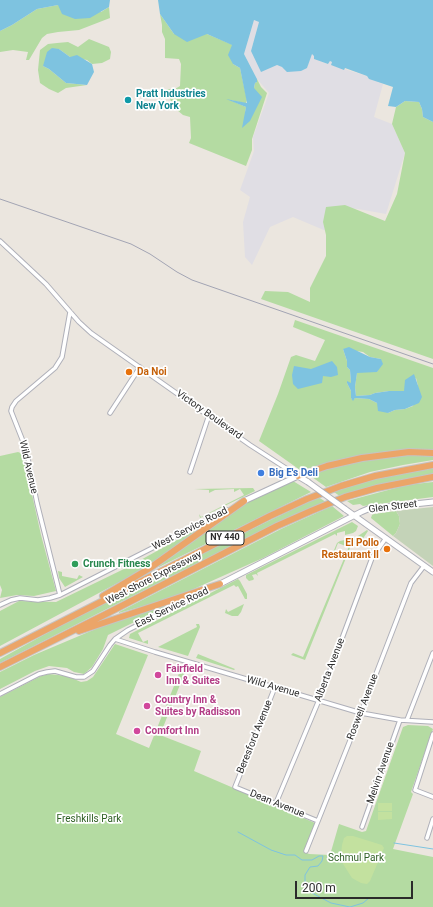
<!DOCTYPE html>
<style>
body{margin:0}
#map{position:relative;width:433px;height:907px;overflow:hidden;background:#ebe6df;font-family:Roboto,sans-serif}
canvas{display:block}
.scale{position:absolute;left:295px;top:881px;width:118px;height:18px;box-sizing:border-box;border:2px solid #2b2b2b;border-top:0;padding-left:5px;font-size:12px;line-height:14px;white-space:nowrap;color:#2b2b2b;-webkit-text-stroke:3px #fff;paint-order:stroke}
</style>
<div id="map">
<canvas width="433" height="907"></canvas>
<div class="scale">200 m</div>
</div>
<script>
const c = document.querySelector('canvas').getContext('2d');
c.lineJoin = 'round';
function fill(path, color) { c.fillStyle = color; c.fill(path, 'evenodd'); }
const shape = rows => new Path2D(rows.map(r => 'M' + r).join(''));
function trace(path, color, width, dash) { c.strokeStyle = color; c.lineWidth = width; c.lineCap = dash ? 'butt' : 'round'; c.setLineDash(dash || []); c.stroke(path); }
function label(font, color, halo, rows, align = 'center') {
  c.font = font + ' Roboto,sans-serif'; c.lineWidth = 3.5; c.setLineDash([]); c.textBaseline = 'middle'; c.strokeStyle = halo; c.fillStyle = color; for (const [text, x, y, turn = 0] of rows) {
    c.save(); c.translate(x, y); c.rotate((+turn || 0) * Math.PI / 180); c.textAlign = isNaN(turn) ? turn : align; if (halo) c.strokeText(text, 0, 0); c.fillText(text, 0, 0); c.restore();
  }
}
fill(shape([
 [254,20,259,22,251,51,277,65,282,67,307,68,311,54,314,55,314,59,328,64,330,61,332,62,331,65,367,76,370,79,383,84,374,117,392,124,405,153,386,214,358,209,331,207,326,231,293,217,270,227,252,265,245,257,243,222,250,197,240,190,254,151,253,137,269,93,257,79,244,54]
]), '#e0dee4');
fill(shape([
 [58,5,101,12,109,7,110,18,79,30,58,32,47,34,42,38,29,60,26,60,28,52,13,50,0,52,0,31,12,25,37,9],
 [160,14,174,34,207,34,233,45,233,64,240,68,247,100,246,103,244,103,230,100,246,107,245,114,254,88,255,83,257,82,257,79,261,87,267,93,252,139,252,150,246,166,189,143,191,138,190,117,183,115,177,110,171,101,166,89,175,89,180,86,181,64,179,59,165,58,165,39,162,32,162,25],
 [89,39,109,47,111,52,110,59,102,63,92,64,87,60,70,57,59,49,43,66,49,69,66,83,87,85,66,88,58,93,49,89,40,83,38,70,40,50,48,44,57,43,68,42,78,47],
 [405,101,419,102,422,109,423,117,433,122,433,359,261,299,265,291,288,292,310,302,310,288,326,256,326,235,323,222,326,207,345,205,385,221,397,194,405,153,392,124,396,107],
 [295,320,433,368,433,450,392,451,356,456,305,472,303,469,300,470,259,441,278,394,291,357,296,355,315,361,325,340,293,327],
 [343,349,363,352,370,357,381,359,377,372,357,372,355,387,356,396,370,395,375,393,389,391,404,391,416,378,418,386,413,406,405,409,395,410,388,413,377,403,369,399,355,398,353,400,351,398,351,391,347,383,351,383,350,370,347,367,347,361],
 [18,452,23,454,41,535,56,591,34,596,17,595,0,598,2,590,0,585,0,456],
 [433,454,433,460,403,465,370,472,326,487,312,477,311,474,338,466,366,460,402,455],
 [433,467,433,475,341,497,334,492,355,484,396,474],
 [293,481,311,492,159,567,159,566,245,504],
 [433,482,433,497,363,506,360,504,353,505,347,501,407,485],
 [253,488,255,491,200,518,199,514,201,517,244,495,240,489,234,492,234,489,215,490,209,493,209,490,194,489],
 [318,497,326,502,308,509,265,529,0,663,0,659,78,616,215,547],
 [332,506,344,516,263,558,178,596,119,613,119,612,152,595,281,529],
 [396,511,399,516,400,524,396,533,393,536,371,518,372,515,374,514],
 [352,522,358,526,356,531,353,533,345,535,345,531,337,533,337,536,335,534,257,573,258,576,256,574,252,575,254,579,253,580,249,581,246,578,246,575],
 [206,524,207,525,140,571,0,646,0,611,19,601,56,602,126,568],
 [367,530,368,531,358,546,352,543,305,660,291,655,293,653,303,657,348,549,348,547,338,543,333,556,336,557,334,558,332,555,337,543,340,541,355,538],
 [58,571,62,572,62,576,77,579,79,575,83,577,65,587,59,578],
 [238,579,240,581,247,594,247,599,245,599,238,586,236,587,234,585,138,633,143,642,148,640,148,644,129,638,130,634],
 [168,604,169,605,108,635,103,649,92,667,84,674,74,672,67,668,49,666,35,671,0,689,0,672,34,655,98,628],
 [244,604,241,612,238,616,232,616,225,613,226,609,228,612],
 [196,624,199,624,200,627,188,656,158,647,197,627],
 [115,644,148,655,116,734,149,748,182,666,187,667,160,735,201,751,194,771,315,823,315,827,305,852,309,854,330,855,339,824,362,832,366,831,403,727,408,725,428,726,433,729,411,792,413,794,393,849,433,857,433,907,0,907,0,697,41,676,49,674,67,676,81,682,87,681,93,677],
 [198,654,235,669,234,670,196,658]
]), '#b4dba2');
fill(shape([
 [433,507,433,566,393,536,396,533,400,524,399,516,396,511]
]), '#c4d3b8');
fill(shape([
 [378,803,392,803,392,811,378,811],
 [378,812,392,812,392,819,378,820],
 [347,836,353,836,382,845,384,848,370,881,367,884,361,883,352,878,343,864,341,855,342,845,344,838]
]), '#c3e19f');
fill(shape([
 [0,0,110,0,109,7,90,18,75,19,62,14,58,5,37,9,12,25,0,31],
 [158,0,433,0,433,122,423,117,422,109,419,102,405,101,396,107,388,106,393,87,369,79,367,76,345,68,344,70,331,65,332,62,330,61,328,64,314,59,314,56,312,54,307,68,301,71,287,72,282,67,277,65,261,72,251,51,259,22,254,20,244,54,257,79,257,82,255,83,254,88,262,97,250,121,242,128,246,107,226,99,247,103,240,68,233,64,228,55,232,45,207,34,187,42,174,34,160,14],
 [52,48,59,49,70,57,77,55,92,64,94,72,87,85,66,83,49,69,43,66,47,52],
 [349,347,370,357,381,359,383,364,377,372,357,373,355,387,356,396,370,395,375,393,389,391,404,391,405,380,414,374,422,397,419,403,405,409,395,410,388,413,378,411,377,403,369,399,355,398,353,401,351,398,351,391,347,383,347,381,351,383,350,370,347,367,347,361,343,349],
 [332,361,337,367,338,375,331,377,323,376,322,383,298,389,293,384,292,375,294,366,311,369]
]), '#7ec3e0');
trace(shape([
 [238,832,271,850,286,855,295,855,302,860,312,860,319,856,323,856,322,861,318,866,310,867,305,875,305,884,312,893,331,903,350,907,363,903,369,898],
 [394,843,433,849]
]), '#7ec3e0', 1);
const street = shape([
 [0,241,46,284,79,322,91,333,250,445,298,476],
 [110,413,140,367],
 [190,472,209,415],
 [60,595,37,503,26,449,11,411,12,407,16,401,55,368,62,357,70,312],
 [0,605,11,600,20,598,38,600,50,598,60,595,227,510],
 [115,639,155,652,361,713,400,720,433,722],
 [275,687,235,787,318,821],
 [0,694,39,674,47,672,55,671,76,677,84,677,93,671,110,645,115,639,128,630,204,592],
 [407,720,433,653],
 [433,734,415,790,433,797],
 [276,803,319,700,372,558,386,538],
 [362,827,400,720],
 [427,838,433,819],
 [306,851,361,713,411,583,424,566]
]);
const secondary = shape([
 [244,501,298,476,308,482],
 [345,509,433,572],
 [220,584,361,512,368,509,433,502]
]);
const highway = shape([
 [298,476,327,466,362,458,409,452,433,453],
 [103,596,150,568,244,501],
 [79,631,220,584],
 [0,653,270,516,307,499,341,486,375,476,433,465],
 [0,667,106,614,277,526,311,511,345,497,377,488,433,477]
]);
trace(street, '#afb0b9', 5.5);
trace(secondary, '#afb0b9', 7);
trace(highway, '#c4c4c4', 8);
trace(street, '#fff', 3.5);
trace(secondary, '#fff', 5);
trace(highway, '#eba569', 6);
trace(shape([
 [0,199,131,244,150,254,177,272,192,280,433,364]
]), '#a2a4b3', 1);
const secondaryBridge = shape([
 [308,482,345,509]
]);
trace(secondaryBridge, '#afb0b9', 7, []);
trace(secondaryBridge, '#fff', 5);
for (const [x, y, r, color] of [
 [128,100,4,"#0f9aa8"],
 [129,372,4,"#e8710a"],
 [261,473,4,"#3f7fe0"],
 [387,549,4,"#e8710a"],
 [75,564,4,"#2e9e5b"],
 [158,675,4,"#d1479c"],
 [147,706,4,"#d1479c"],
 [137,731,4,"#d1479c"]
]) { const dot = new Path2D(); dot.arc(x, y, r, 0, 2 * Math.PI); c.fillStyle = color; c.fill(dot); trace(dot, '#fff', 1.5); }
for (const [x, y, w] of [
 [225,538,38]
]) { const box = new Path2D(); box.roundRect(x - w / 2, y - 7, w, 14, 3); c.fillStyle = '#fff'; c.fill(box); trace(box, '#2b2b2b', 1); }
label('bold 9px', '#2b2b2b', null, [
 ["NY 440",225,538]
]);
label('bold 10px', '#0d838f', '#fff', [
 ["Pratt Industries",136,94],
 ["New York",136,106]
], 'left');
label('bold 10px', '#c56008', '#fff', [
 ["Da Noi",137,372],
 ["El Pollo",379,543,"right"],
 ["Restaurant II",379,555,"right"]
], 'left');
label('10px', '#2b2b2b', '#fff', [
 ["Victory Boulevard",209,415,35],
 ["Wild Avenue",28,467,77],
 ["Glen Street",393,507,-7],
 ["West Service Road",190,529,-27],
 ["West Shore Expressway",154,578,-27],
 ["East Service Road",172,608,-26],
 ["Alberta Avenue",330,670,-69],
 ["Wild Avenue",273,687,16],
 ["Roswell Avenue",363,707,-69],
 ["Beresford Avenue",255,737,-68],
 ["Melvin Avenue",381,773,-71],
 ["Dean Avenue",277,804,22]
]);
label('bold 10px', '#366cbe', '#fff', [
 ["Big E's Deli",269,473]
], 'left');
label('bold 10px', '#27864d', '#fff', [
 ["Crunch Fitness",83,564]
], 'left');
label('bold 10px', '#b23c85', '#fff', [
 ["Fairfield",166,669],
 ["Inn & Suites",166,681],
 ["Country Inn &",155,700],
 ["Suites by Radisson",155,712],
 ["Comfort Inn",145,731]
], 'left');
label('10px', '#2e5f23', '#fff', [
 ["Freshkills Park",89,819],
 ["Schmul Park",356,858]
]);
</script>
